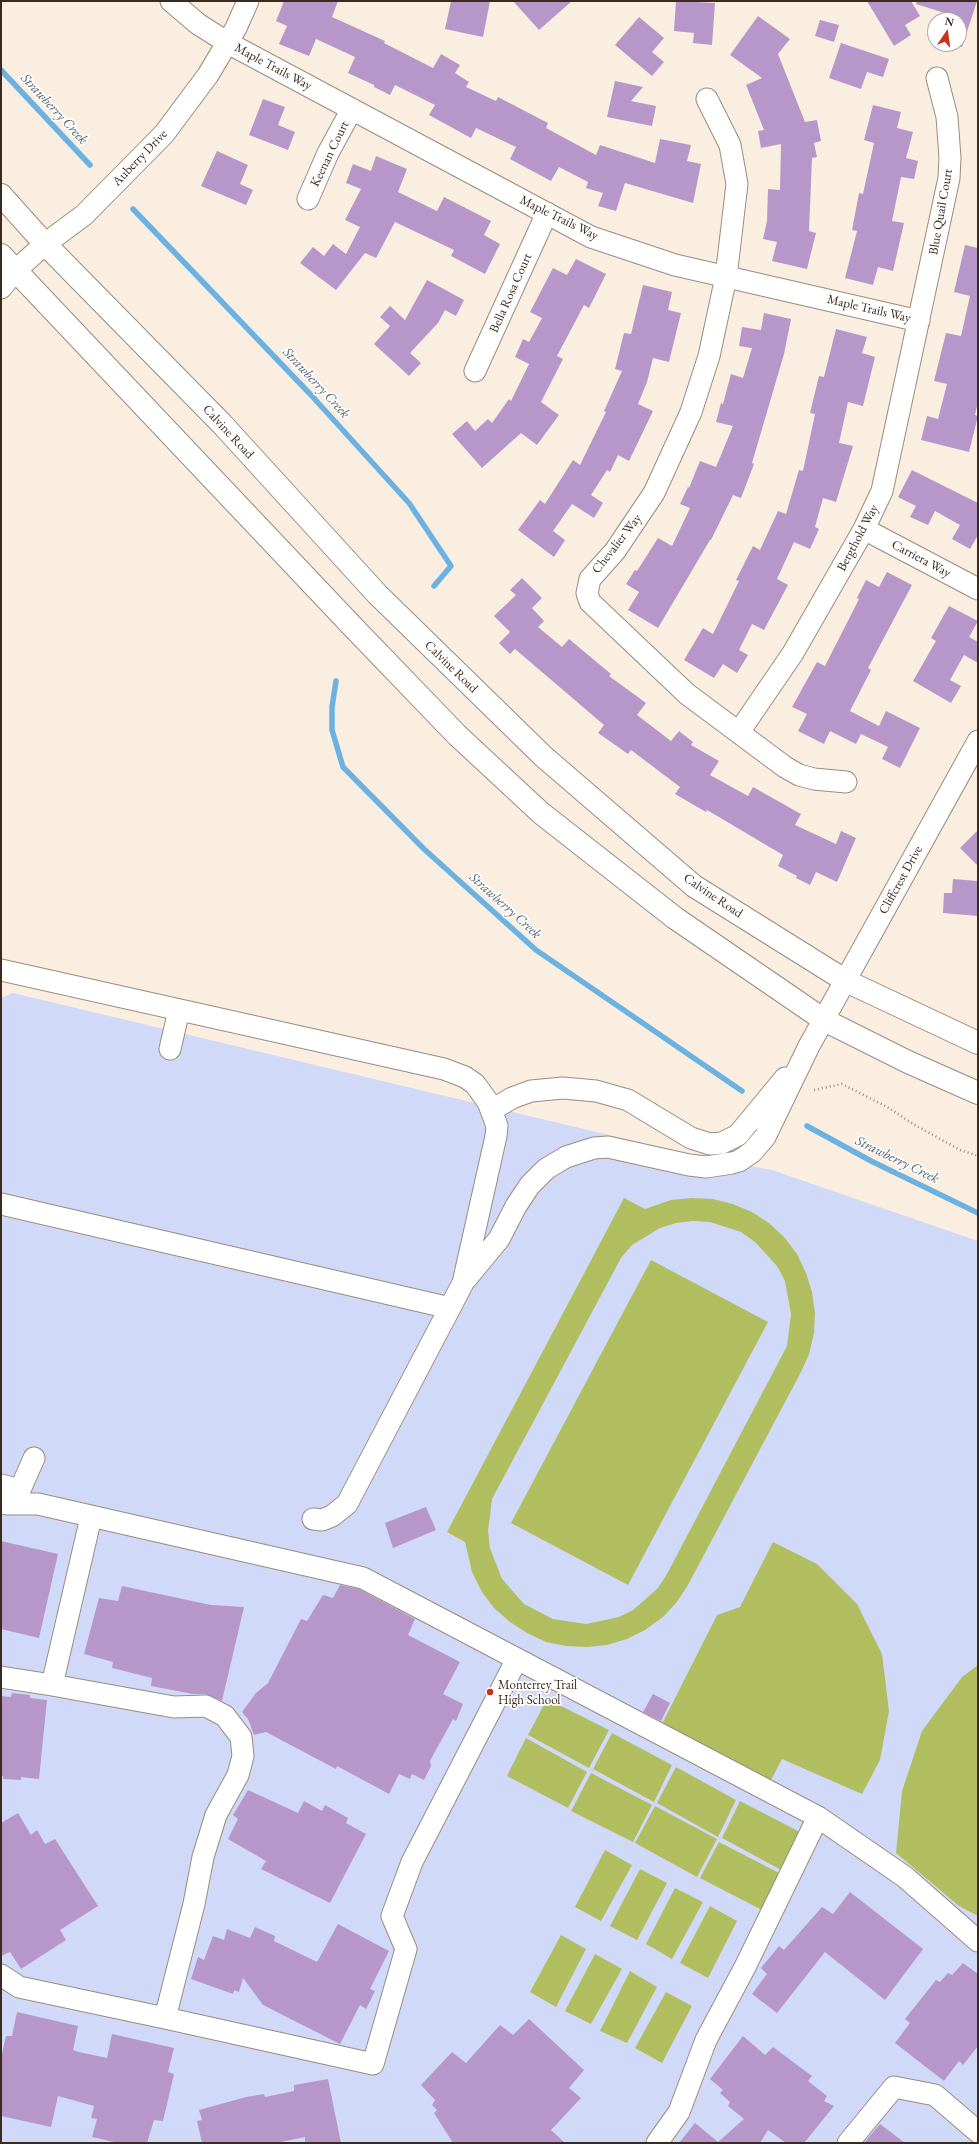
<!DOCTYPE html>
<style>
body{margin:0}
#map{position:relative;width:979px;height:2144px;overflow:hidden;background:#faeee0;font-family:"EB Garamond",serif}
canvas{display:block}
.frame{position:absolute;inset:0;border:2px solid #3b2a1e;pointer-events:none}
.north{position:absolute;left:927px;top:12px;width:40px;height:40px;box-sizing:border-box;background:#fff;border:1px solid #b1aaa5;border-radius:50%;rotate:13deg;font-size:11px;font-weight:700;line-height:16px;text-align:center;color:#3b2a1e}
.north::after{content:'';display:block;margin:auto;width:14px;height:18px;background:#c8321e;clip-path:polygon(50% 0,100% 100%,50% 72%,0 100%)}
</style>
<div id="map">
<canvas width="979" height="2144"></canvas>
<div class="frame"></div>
<div class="north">N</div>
</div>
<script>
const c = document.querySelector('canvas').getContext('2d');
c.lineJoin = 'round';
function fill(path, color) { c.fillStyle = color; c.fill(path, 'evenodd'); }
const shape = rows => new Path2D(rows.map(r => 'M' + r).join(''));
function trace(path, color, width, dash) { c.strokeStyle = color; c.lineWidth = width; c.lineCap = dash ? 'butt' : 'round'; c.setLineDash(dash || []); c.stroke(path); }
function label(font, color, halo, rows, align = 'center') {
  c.font = font + ' "EB Garamond",serif'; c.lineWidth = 3.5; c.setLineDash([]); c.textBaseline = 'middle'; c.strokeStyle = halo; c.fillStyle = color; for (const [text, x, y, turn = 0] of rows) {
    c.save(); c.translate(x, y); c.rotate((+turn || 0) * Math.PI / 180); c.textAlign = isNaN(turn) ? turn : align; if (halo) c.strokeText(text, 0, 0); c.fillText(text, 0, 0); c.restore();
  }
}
fill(shape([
 [13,993,697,1156,772,1170,978,1241,978,2143,1,2143,1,998]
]), '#d1d9f9');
fill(shape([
 [624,1198,645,1209,671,1200,692,1198,713,1199,733,1204,752,1212,769,1223,785,1238,797,1254,806,1273,812,1292,815,1313,814,1333,809,1354,801,1372,688,1585,676,1603,663,1617,645,1630,627,1639,607,1645,587,1647,566,1646,546,1642,527,1633,510,1622,494,1608,482,1592,472,1572,465,1542,447,1532],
 [693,1221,710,1222,741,1232,755,1242,777,1266,785,1281,791,1314,787,1346,667,1574,658,1588,633,1610,619,1617,586,1624,553,1619,524,1604,502,1579,490,1548,488,1531,492,1499,621,1258,632,1245,660,1228,676,1223],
 [651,1260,768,1322,628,1585,511,1523],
 [773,1542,817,1564,857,1604,882,1654,889,1711,880,1760,862,1794,782,1759,771,1780,662,1724,717,1615,740,1607],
 [978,1665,978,1916,959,1906,896,1853,902,1791,922,1731,962,1677],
 [547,1699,609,1730,589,1768,528,1735],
 [612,1733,672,1765,654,1802,593,1769],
 [526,1738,587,1772,568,1808,507,1776],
 [676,1767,736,1800,718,1837,657,1803],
 [591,1773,652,1805,633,1842,571,1811],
 [740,1801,802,1833,783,1871,722,1838],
 [655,1806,717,1839,697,1877,635,1843],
 [719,1842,781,1874,762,1910,700,1878],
 [605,1850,632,1865,601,1921,575,1907],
 [640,1869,667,1883,637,1940,610,1926],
 [675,1888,703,1902,672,1959,646,1944],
 [710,1906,737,1921,708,1978,680,1963],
 [561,1935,586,1949,556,2007,530,1992],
 [595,1954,622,1969,591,2024,565,2011],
 [630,1971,657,1987,627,2043,600,2031],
 [666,1992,692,2006,662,2063,635,2048]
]), '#b1be60');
trace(shape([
 [1,70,90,165],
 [133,209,311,395,409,503,451,566,434,586],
 [336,681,332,707,332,730,343,767,424,849,536,950,742,1091],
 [807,1126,871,1161,978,1213]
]), '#6bb2e2', 5.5);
fill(shape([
 [284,1,338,1,332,17,385,41,384,43,433,68,441,54,460,65,455,73,469,82,466,87,496,101,498,97,548,123,546,128,596,155,600,145,655,163,660,139,691,145,687,161,701,164,693,203,625,183,616,211,598,206,603,193,586,188,588,182,559,167,551,181,510,159,516,147,476,128,471,138,429,115,435,105,395,85,390,95,374,87,374,85,348,73,355,57,316,39,309,56,279,44,287,26,276,21],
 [451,1,490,1,483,37,445,29],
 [513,1,572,1,539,30],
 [676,1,715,3,712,45,693,43,694,33,674,31],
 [867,1,911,1,920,16,905,25,911,35,894,46],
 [917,1,977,1,962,47,959,47,959,20,950,20,951,15,916,4],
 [758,16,790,39,778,54,805,122,817,120,821,141,814,143,817,157,812,158,809,231,816,233,807,269,772,261,777,242,763,239,767,221,768,189,780,190,781,144,761,148,758,131,764,130,746,85,762,78,730,55],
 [639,17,664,38,652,52,664,62,652,76,615,45],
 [820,20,839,25,834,42,815,36],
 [841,43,889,59,883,77,867,72,861,89,829,78],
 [615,81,643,87,631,101,656,106,652,126,607,117],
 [263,99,285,107,278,125,295,132,288,150,249,135],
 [873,105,901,112,897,128,913,132,906,158,918,161,914,179,901,177,892,221,904,223,893,271,878,267,873,285,845,278,857,231,852,230,859,193,863,194,874,143,864,140],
 [217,151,248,165,240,184,253,190,246,205,201,186],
 [376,156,407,169,398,192,437,211,444,197,491,221,484,235,500,244,485,274,451,256,454,250,395,222,376,258,365,253,336,290,300,263,313,247,324,256,333,244,346,254,360,227,345,220,361,189,346,183,353,164,371,171],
 [965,245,978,248,978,402,975,415,978,416,969,452,921,440,927,416,938,419,947,384,934,381,946,333,961,336,970,296,954,292],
 [576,259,606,274,589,308,584,305,557,356,563,359,541,402,559,415,537,445,521,433,482,468,452,434,467,421,475,431,488,419,492,423,509,399,511,401,529,364,515,357,523,339,529,342,542,318,530,312,553,268,567,275],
 [427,280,464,300,456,316,445,310,438,323,410,353,421,363,409,376,374,344,390,326,380,317,390,306,405,320],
 [643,285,672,292,668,310,681,313,669,362,653,358,647,382,638,404,653,411,629,461,618,455,610,472,607,470,591,495,603,503,594,518,572,504,553,531,565,540,554,557,518,530,540,500,545,504,573,460,580,465,606,412,604,411,622,371,615,369,624,333,631,334],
 [764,313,791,319,784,354,752,463,754,464,741,498,733,495,711,540,710,540,658,628,628,610,639,592,626,584,635,570,637,571,658,538,672,546,690,508,680,504,688,487,689,488,700,461,716,467,733,426,716,422,721,403,723,404,731,374,743,378,752,348,739,346,742,327,761,330],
 [836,329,867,337,862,353,875,357,863,406,848,402,839,443,853,446,836,502,823,498,815,527,819,529,810,549,794,542,777,579,788,585,764,630,752,624,739,650,748,655,737,673,723,664,714,678,684,660,703,628,713,634,739,581,736,580,753,546,760,550,778,511,786,514,799,470,803,471,815,414,810,413,819,376,824,377],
 [912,470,978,503,978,535,970,549,952,539,960,525,935,511,928,525,910,517,916,506,898,497],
 [887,572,912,585,868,668,871,670,850,711,879,726,886,711,920,728,900,768,882,759,888,747,861,734,856,744,830,731,824,744,798,731,807,714,792,707,817,662,825,666,859,599,857,598,866,580,879,587],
 [522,578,542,598,532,608,544,621,538,627,562,647,569,639,611,674,609,676,646,703,637,715,671,741,679,731,693,742,691,745,719,761,710,775,748,796,753,787,801,814,795,825,836,844,841,831,856,838,837,882,816,872,810,885,796,878,797,876,778,866,783,855,707,810,706,812,675,794,680,787,631,750,628,754,598,733,604,725,515,649,510,654,499,643,510,632,494,616,516,595,510,590],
 [949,606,978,621,969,637,978,642,978,663,964,655,950,680,961,686,951,703,913,681,936,641,931,638],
 [978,830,978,866,960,848],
 [953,879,978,881,978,916,943,913,944,893,952,893],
 [426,1507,436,1530,393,1548,385,1523],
 [1,1541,58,1554,39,1638,1,1629],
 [340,1585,359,1589,415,1619,408,1635,460,1662,443,1694,463,1704,456,1721,453,1719,430,1761,431,1766,424,1780,412,1774,410,1779,399,1774,389,1794,337,1766,336,1769,266,1732,254,1735,248,1719,242,1712,256,1693,268,1683,301,1619,307,1621,323,1595,333,1598],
 [122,1586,211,1605,244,1607,222,1701,206,1694,193,1694,151,1686,152,1678,112,1668,113,1662,84,1654,99,1598,118,1601],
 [12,1693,30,1695,30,1698,47,1700,39,1779,21,1777,21,1780,3,1779,3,1776,1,1776,1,1696,11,1697],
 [653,1694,670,1703,661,1721,643,1712],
 [248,1790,298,1813,304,1801,322,1811,325,1805,348,1818,346,1823,366,1834,330,1903,261,1869,266,1861,228,1839,238,1819,233,1815],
 [18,1813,31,1835,37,1830,45,1844,55,1839,98,1906,60,1930,66,1940,21,1969,10,1952,1,1956,1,1823],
 [850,1892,923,1949,885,2000,825,1952,777,2013,752,1994,767,1974,761,1968,779,1946,784,1950,822,1907,833,1914],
 [338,1924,389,1951,370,1989,375,1991,366,2009,360,2005,340,2044,263,2005,243,1978,239,1992,234,1990,233,1994,191,1979,198,1957,204,1960,213,1936,224,1940,227,1929,250,1938,255,1927,275,1936,274,1941,317,1962],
 [963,1963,978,1974,978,2046,963,2065,959,2061,944,2081,895,2043,910,2023,905,2019,936,1980,940,1982,948,1973,952,1975],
 [17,2012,78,2026,73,2050,79,2052,107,2058,112,2034,174,2048,168,2072,174,2074,163,2121,154,2120,147,2143,118,2143,92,2137,97,2119,91,2118,94,2106,58,2096,51,2127,1,2116,1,2058,6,2036,12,2036],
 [529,2019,584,2070,569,2088,581,2098,551,2130,565,2143,453,2143,434,2113,437,2110,432,2105,435,2100,421,2085,452,2052,466,2063,500,2025,513,2035],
 [743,2036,765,2055,773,2047,812,2076,808,2081,827,2096,824,2101,834,2106,804,2143,786,2143,768,2130,760,2143,679,2143,695,2123,718,2142,744,2119,728,2106,730,2102,720,2093,723,2090,710,2079],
 [328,2079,341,2143,305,2143,305,2137,276,2143,202,2143,197,2121,202,2120,199,2110,246,2097,264,2094,265,2097,294,2091,294,2085],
 [880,2124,905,2143,864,2143]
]), '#b797ca');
const minor = shape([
 [171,1,198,24,228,43,591,237,675,265,919,321],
 [707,99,730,145,737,184,726,277,709,356,691,412,654,493,615,551,590,579,587,593,590,602,687,694,785,767,799,775,814,779,846,782],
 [308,199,328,153,352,109],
 [1,288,15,271,45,244,84,215,164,134,208,75,236,28,248,1],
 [475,371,547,213],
 [864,529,978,589],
 [739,732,793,653,864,529,882,491,949,178,950,158,947,117,937,78],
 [1,970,444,1069,465,1077,475,1084,488,1102,497,1126,496,1136,463,1283,347,1504,332,1516,322,1520,313,1519],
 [170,1049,179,1010],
 [492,1110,512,1098,531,1091,563,1088,596,1091,628,1100,691,1138,710,1144,722,1143,738,1135,785,1078],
 [1,1204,450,1308],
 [466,1279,499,1239,516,1206,530,1185,546,1169,566,1157,594,1148,608,1147,689,1165,706,1167,732,1163,739,1161,752,1152,765,1137,809,1046,978,741],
 [1,1485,20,1490,34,1458],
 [1,1503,8,1504,38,1504,363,1578,818,1817,905,1877,978,1941],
 [91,1517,52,1685,174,1707,206,1706,225,1716,241,1737,243,1756,238,1775,216,1815,203,1857,194,1904,165,2018,373,2064,406,1949,392,1916,412,1862,517,1659],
 [1,1677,52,1685],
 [1,1975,19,1987,165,2018],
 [657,2143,679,2112,706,2040,745,1967,818,1817],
 [848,2143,894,2087,935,2095,978,2132]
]);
const major = shape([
 [1,195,45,244,222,424,377,594,544,757,694,886,846,981,978,1043],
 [1,255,353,627,457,735,541,813,675,918,824,1020,908,1062,978,1093]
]);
trace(minor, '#9a8c7f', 23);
trace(major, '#9a8c7f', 24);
trace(shape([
 [814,1090,842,1084,889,1108,913,1124,960,1150,978,1156]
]), '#9a8c7f', 2.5, [1, 3]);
trace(minor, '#fff', 21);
trace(major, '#fff', 22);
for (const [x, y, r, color] of [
 [490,1692,4,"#c8321e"]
]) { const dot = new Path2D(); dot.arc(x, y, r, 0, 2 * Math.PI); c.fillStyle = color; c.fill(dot); trace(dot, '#fff', 1.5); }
label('13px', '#3b2a1e', '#fff', [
 ["Maple Trails Way",273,67,28],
 ["Keenan Court",330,154,-64],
 ["Auberry Drive",140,158,-46],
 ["Blue Quail Court",941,212,-80],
 ["Maple Trails Way",559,218,26],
 ["Bella Rosa Court",511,293,-66],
 ["Maple Trails Way",869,309,13],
 ["Calvine Road",228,432,47],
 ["Bergthold Way",858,538,-62],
 ["Chevalier Way",617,544,-52],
 ["Carriera Way",921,559,28],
 ["Calvine Road",451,667,44],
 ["Cliffcrest Drive",901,880,-61],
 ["Calvine Road",713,896,34]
]);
label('13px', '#3b2a1e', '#fff', [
 ["Monterrey Trail",498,1685],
 ["High School",498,1700]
], 'left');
label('italic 14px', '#4e606c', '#fff', [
 ["Strawberry Creek",54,109,47],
 ["Strawberry Creek",316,383,47],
 ["Strawberry Creek",505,906,42],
 ["Strawberry Creek",897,1160,26]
]);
</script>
